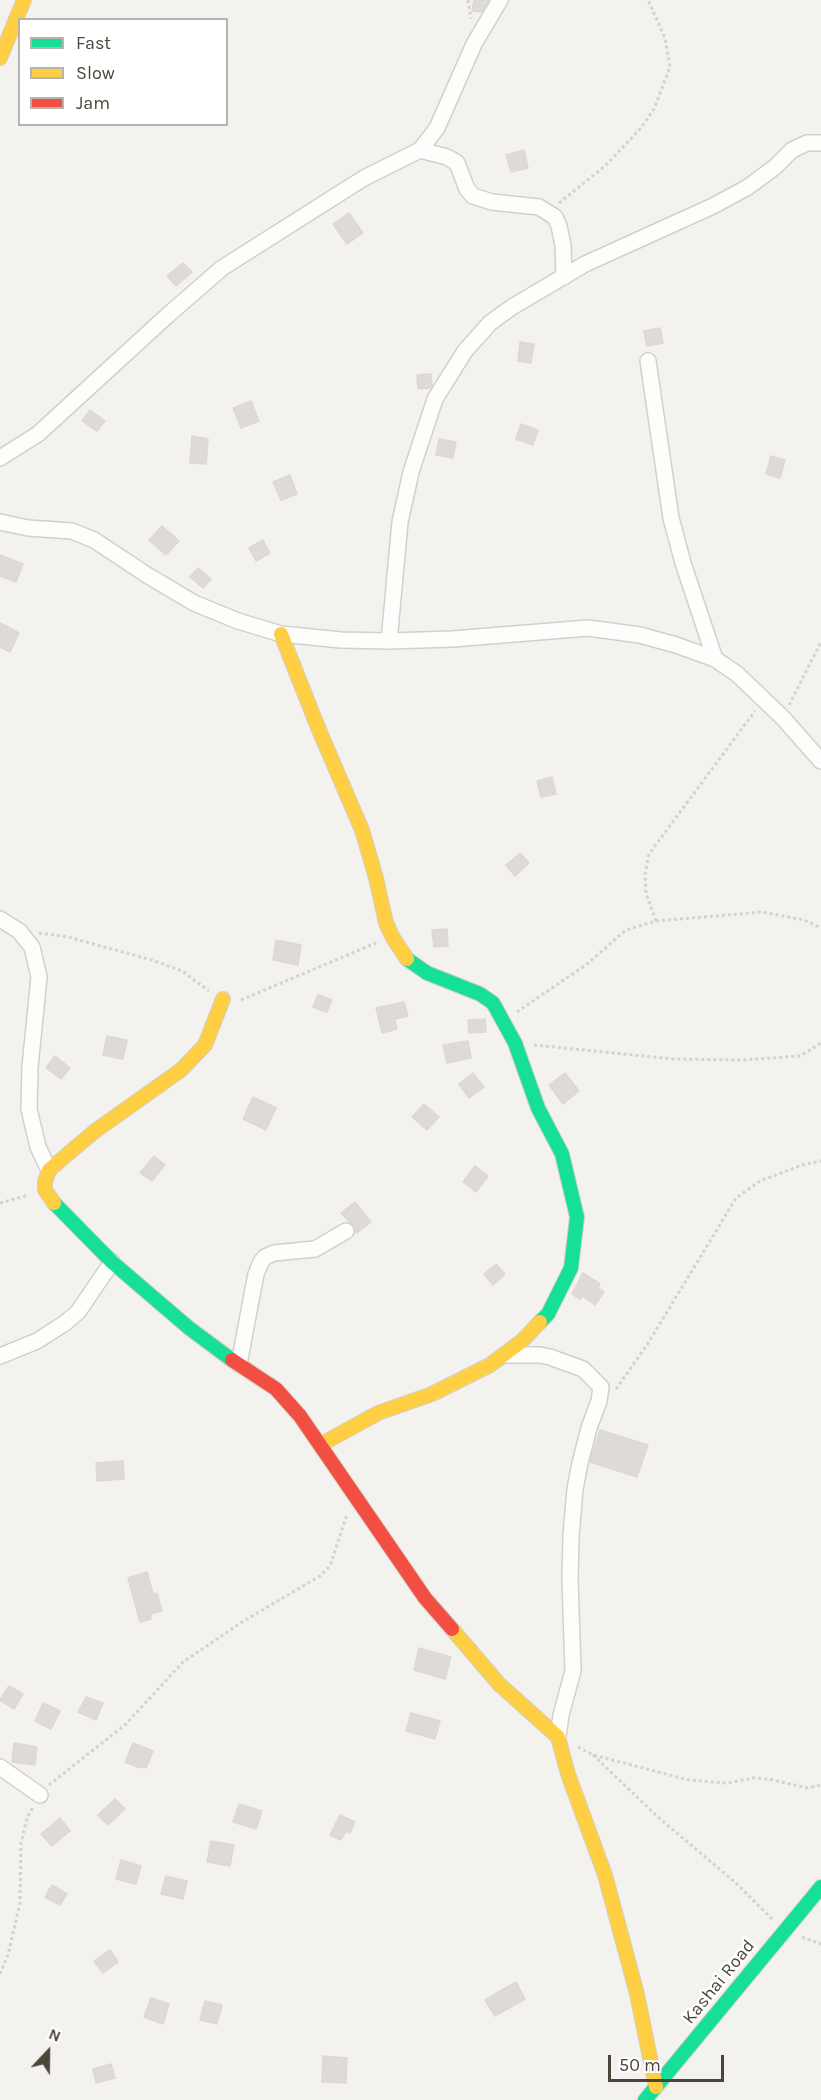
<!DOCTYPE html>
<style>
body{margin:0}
#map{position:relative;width:821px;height:2100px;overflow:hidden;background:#f4f2ee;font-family:Karla,sans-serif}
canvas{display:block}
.legend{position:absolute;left:18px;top:18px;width:210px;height:108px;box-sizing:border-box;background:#fff;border:2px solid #b7b4b0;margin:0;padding:8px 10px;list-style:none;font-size:18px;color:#4b4439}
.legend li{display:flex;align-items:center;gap:12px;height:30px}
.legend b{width:30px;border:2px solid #b7b4b0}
.north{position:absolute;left:18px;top:2022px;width:60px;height:60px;-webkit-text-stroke:4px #fff;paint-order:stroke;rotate:22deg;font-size:16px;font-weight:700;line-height:24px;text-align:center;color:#4b4439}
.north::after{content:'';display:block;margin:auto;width:21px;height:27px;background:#4b4439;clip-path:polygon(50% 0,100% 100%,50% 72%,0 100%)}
.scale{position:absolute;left:608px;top:2055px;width:116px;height:27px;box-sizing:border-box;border:3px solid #4b4439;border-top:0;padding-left:8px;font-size:18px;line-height:21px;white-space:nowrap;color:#4b4439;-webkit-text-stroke:4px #fff;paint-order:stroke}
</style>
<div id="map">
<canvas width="821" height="2100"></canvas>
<ul class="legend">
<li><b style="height:8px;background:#16e098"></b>Fast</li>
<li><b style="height:8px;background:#ffcf43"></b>Slow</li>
<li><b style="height:8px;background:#f24e42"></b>Jam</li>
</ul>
<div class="north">N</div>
<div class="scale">50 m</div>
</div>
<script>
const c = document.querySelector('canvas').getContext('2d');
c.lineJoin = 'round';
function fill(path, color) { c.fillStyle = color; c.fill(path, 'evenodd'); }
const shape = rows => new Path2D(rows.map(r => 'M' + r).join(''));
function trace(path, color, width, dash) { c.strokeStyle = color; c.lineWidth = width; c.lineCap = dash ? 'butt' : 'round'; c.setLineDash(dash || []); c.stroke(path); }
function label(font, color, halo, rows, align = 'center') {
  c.font = font + ' Karla,sans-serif'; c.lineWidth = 5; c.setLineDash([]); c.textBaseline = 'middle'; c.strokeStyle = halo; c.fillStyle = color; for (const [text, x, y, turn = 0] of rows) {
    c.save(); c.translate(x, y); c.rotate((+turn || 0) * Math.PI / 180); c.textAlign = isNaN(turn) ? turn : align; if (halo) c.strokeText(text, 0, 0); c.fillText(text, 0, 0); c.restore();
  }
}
const building = shape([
 [474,0,489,0,481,12,472,11,474,0],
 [524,150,528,168,511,172,506,155,524,150],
 [349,213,363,233,347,244,333,224,349,213],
 [183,263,192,272,176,286,167,276,183,263],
 [660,328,663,343,647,346,644,331,660,328],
 [520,342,534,344,531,363,518,361,520,342],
 [431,374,432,386,430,388,418,389,417,375,431,374],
 [251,401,259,421,241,428,233,408,251,401],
 [90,410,105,421,97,431,82,421,90,410],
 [521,424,538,430,533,445,516,439,521,424],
 [192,436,208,439,206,464,190,463,192,436],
 [439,439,456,442,453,458,436,455,439,439],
 [771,456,785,460,780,478,766,474,771,456],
 [290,475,297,494,281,500,273,482,290,475],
 [162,526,179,541,166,555,149,540,162,526],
 [263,540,270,553,256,561,249,548,263,540],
 [0,555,23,564,16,582,0,576,0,555],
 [198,568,211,579,203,588,190,577,198,568],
 [0,623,19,633,10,652,0,647,0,623],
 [552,777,556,794,541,797,537,781,552,777],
 [520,853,529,863,515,876,506,865,520,853],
 [447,929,448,946,434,947,432,930,447,929],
 [276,940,301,945,298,965,273,960,276,940],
 [318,995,332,1000,327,1012,313,1007,318,995],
 [404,1002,408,1016,395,1019,397,1029,382,1033,376,1008,404,1002],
 [485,1019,486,1032,469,1033,468,1020,485,1019],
 [107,1036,127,1040,123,1059,103,1055,107,1036],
 [468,1041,471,1058,447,1063,443,1045,468,1041],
 [55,1056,70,1068,61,1079,46,1068,55,1056],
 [473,1073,484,1087,469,1098,459,1084,473,1073],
 [565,1073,579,1091,563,1104,549,1085,565,1073],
 [253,1097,276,1108,266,1130,243,1119,253,1097],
 [424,1104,439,1117,427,1130,412,1117,424,1104],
 [154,1156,165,1165,152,1181,140,1173,154,1156],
 [475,1166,488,1176,476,1192,463,1182,475,1166],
 [355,1202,371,1222,357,1233,354,1226,341,1213,355,1202],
 [496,1264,505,1274,493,1285,484,1274,496,1264],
 [583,1273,600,1284,598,1288,604,1292,595,1305,582,1296,580,1299,572,1294,583,1273],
 [600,1430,648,1445,637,1477,590,1462,600,1430],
 [123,1461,124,1479,97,1481,96,1463,123,1461],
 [147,1572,153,1594,157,1593,162,1611,150,1614,151,1619,140,1622,128,1578,147,1572],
 [419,1648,451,1657,445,1679,414,1670,419,1648],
 [9,1686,23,1694,14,1709,0,1700,9,1686],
 [86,1697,103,1703,96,1720,78,1712,86,1697],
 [43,1703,60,1711,51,1729,35,1721,43,1703],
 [411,1713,440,1721,435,1739,406,1731,411,1713],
 [14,1743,37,1747,35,1765,12,1762,14,1743],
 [133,1743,153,1751,146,1768,141,1766,140,1768,125,1762,133,1743],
 [115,1799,125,1809,108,1825,98,1815,115,1799],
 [239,1804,262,1811,256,1829,233,1822,239,1804],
 [340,1815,355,1822,350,1833,346,1831,341,1840,330,1835,340,1815],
 [60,1818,70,1831,52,1846,41,1834,60,1818],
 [211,1841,234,1845,230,1866,207,1862,211,1841],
 [121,1860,141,1866,136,1884,116,1879,121,1860],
 [166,1876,187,1881,183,1899,161,1894,166,1876],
 [52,1885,67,1894,60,1905,45,1897,52,1885],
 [110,1950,118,1962,103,1973,94,1961,110,1950],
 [516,1982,525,1999,495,2016,485,2000,516,1982],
 [151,1998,169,2004,163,2024,144,2017,151,1998],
 [205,2001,222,2005,217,2024,200,2020,205,2001],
 [323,2056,347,2058,346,2083,322,2082,323,2056],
 [111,2064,115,2078,96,2083,93,2069,111,2064]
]);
fill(building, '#dedbd6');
trace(building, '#dcd9d4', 1.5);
const street = shape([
 [420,150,447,157,457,163,467,189,473,196,492,202,539,207,555,217,559,226,563,245,564,277],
 [648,361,671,518,683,563,715,659],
 [0,458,38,434,168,315,222,268,364,178,420,150,437,128,474,44,500,0],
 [0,522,28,528,72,531,94,540,147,575,194,603,238,621,281,634,341,640,389,641,453,639,588,628,640,635,676,645,715,659,737,674,783,718,821,761],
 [389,641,400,522,411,472,435,399,465,351,490,323,512,307,585,264,713,206,748,187,775,167,792,150,807,143,821,143],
 [0,919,19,931,32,947,39,977,30,1067,29,1109,38,1147,49,1170],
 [504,1355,540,1355,550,1357,583,1369,601,1387,599,1401,589,1428,580,1463,575,1489,571,1536,570,1579,573,1671,561,1715,558,1737],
 [0,1356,37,1341,65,1323,78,1312,112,1262],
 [239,1364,256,1274,261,1262,265,1257,274,1253,315,1249,346,1231],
 [0,1767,40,1795]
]);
const fast = shape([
 [407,959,427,973,480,994,493,1003,515,1043,538,1108,562,1154,577,1217,571,1268,548,1314,540,1322],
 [54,1203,112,1262,189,1328,232,1360],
 [645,2100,821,1887]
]);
const slow = shape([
 [0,58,24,0],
 [281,634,319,730,362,830,376,878,386,923,393,938,407,959],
 [54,1203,45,1190,45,1182,49,1170,95,1131,181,1070,205,1045,223,999],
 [320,1445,378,1413,432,1394,490,1365,522,1341,540,1322],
 [452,1629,499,1684,558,1737,568,1774,605,1875,637,1994,656,2087]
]);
const jam = shape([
 [232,1360,276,1389,300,1416,425,1598,452,1629]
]);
trace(street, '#d2d0cb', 18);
trace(fast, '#d3cfc5', 16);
trace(slow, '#d3cfc5', 16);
trace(jam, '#d3cfc5', 16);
trace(shape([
 [468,0,471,19],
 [559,203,605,166,641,128,654,109,670,67,665,38,648,0],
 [789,705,821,642],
 [656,921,646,893,645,874,649,854,755,711],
 [39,933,68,937,152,960,182,971,209,991],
 [241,1000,376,943],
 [517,1012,587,964,626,930,656,921,762,912,804,920,821,928],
 [534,1045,673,1059,743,1060,800,1056,821,1043],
 [0,1203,29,1195],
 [616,1389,647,1345,736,1198,760,1181,802,1165,821,1161],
 [578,1747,593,1755,689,1780,727,1783,754,1778,769,1779,807,1788,821,1785],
 [593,1755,659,1818,735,1882,773,1920],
 [49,1785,126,1724,183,1662,242,1622,320,1576,330,1566,347,1514],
 [802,1937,821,1944],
 [0,1974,8,1955,20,1903,21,1843,27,1818,33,1807]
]), '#d3d2cc', 3, [3, 3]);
trace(street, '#fdfdfc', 15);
trace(fast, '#16e098', 14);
trace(slow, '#ffcf43', 14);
trace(jam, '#f24e42', 14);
label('18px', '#4b4439', '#fff', [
 ["Kashai Road",719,1982,-51]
]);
</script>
